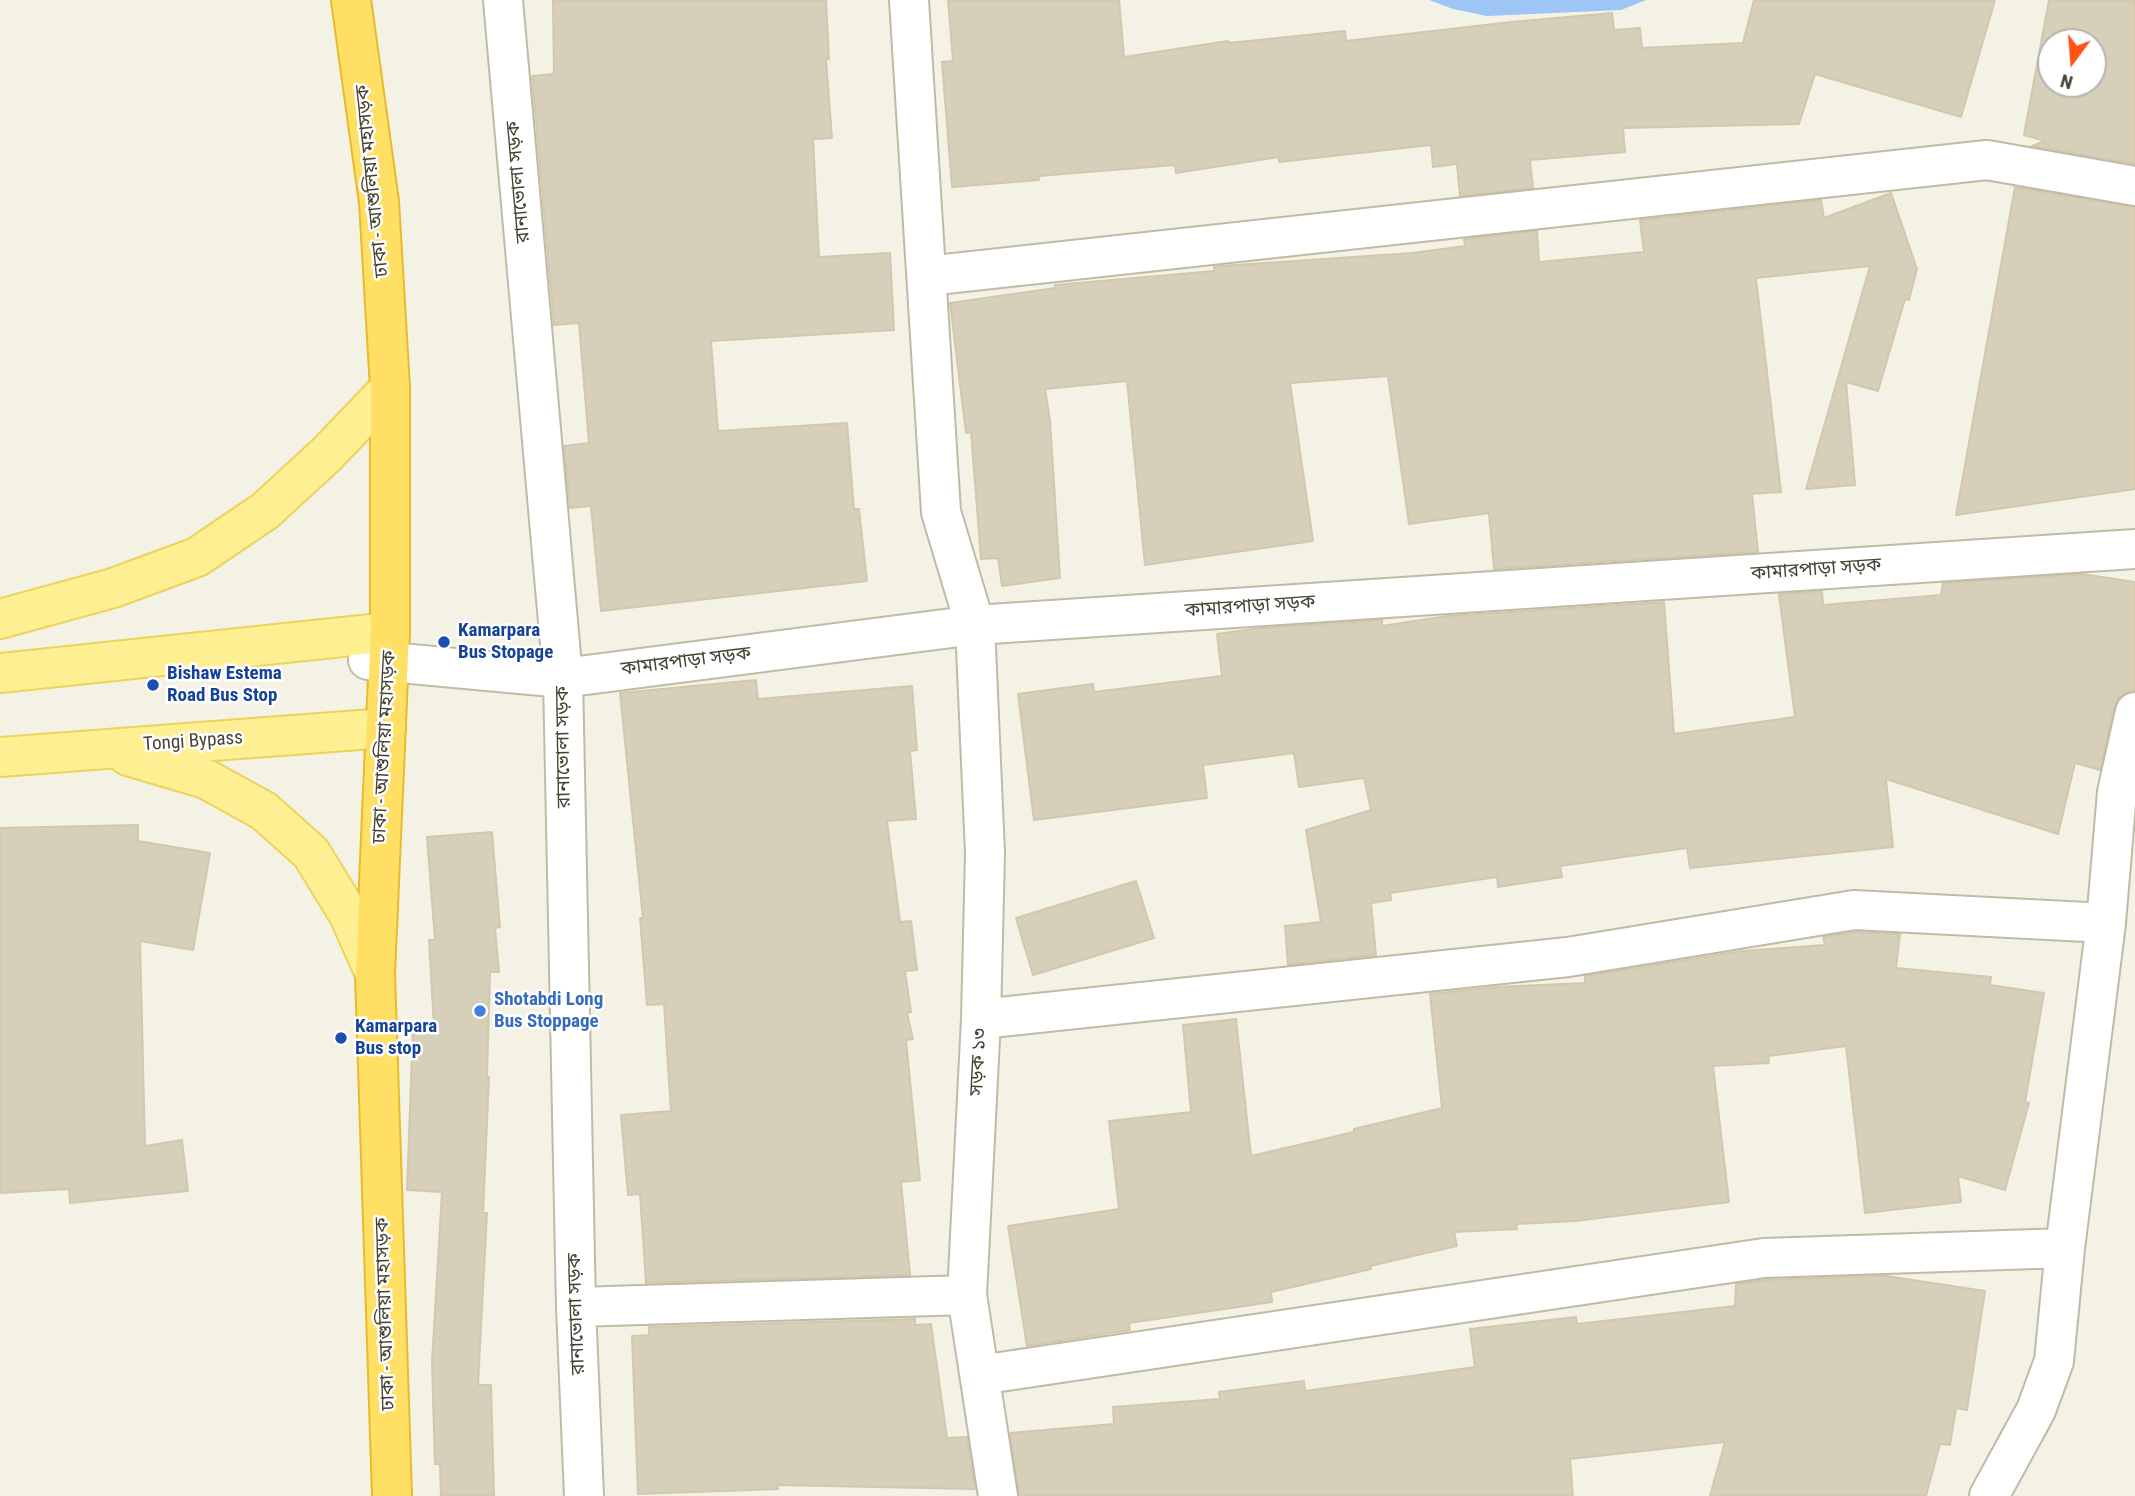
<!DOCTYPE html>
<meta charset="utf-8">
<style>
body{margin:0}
#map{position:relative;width:2135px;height:1496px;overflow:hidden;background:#f4f1e5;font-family:"Roboto Condensed",sans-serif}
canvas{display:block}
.north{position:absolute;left:2037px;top:28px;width:70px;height:70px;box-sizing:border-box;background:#fff;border:2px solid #b5b3ae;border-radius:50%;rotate:196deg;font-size:19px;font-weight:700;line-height:28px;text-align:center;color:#474234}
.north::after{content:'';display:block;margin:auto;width:24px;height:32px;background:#ff5411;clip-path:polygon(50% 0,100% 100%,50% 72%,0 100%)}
</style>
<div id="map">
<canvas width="2135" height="1496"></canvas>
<div class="north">N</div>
</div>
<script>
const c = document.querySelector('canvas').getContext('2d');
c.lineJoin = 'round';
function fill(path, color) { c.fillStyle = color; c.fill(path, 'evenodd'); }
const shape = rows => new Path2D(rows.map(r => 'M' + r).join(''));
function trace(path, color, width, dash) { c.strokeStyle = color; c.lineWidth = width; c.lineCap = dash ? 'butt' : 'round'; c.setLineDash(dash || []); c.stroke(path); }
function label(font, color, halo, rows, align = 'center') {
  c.font = font + ' "Roboto Condensed","Noto Sans Bengali",sans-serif'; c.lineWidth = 5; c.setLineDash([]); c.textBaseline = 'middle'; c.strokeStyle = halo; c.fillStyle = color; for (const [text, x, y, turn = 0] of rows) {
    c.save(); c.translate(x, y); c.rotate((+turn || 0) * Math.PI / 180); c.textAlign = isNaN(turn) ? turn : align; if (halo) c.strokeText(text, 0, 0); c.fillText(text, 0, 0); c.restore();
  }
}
fill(shape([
 [1429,0,1646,0,1621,10,1487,16,1453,9]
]), '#9dc5f5');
const building = shape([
 [553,0,826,0,829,59,826,59,832,138,813,139,819,257,890,253,894,330,711,341,718,431,847,423,854,509,859,509,867,581,601,611,591,506,570,508,564,446,589,443,579,323,554,325,532,76,554,74,553,0],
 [948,0,1119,0,1124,57,1228,41,1229,43,1345,31,1346,41,1511,22,1612,13,1614,30,1640,28,1642,48,1743,43,1754,0,1995,0,1961,117,1815,74,1799,124,1623,128,1625,152,1530,160,1533,188,1460,196,1457,164,1433,167,1431,145,1279,162,1279,157,1176,173,1175,165,1038,176,1039,180,952,187,942,62,953,61,948,0],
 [2049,0,2135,0,2135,164,2032,146,2045,141,2024,135,2049,0],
 [2051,42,2093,42,2093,84,2051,84,2051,42],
 [2015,187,2135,207,2135,489,1956,515,2015,187],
 [1891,193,1917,269,1909,300,1905,299,1878,391,1846,382,1855,485,1806,489,1870,266,1756,278,1781,492,1752,494,1758,552,1494,569,1489,513,1409,524,1388,376,1290,383,1313,541,1145,565,1127,381,1045,389,1050,421,1060,578,1002,586,998,558,981,559,971,432,966,433,950,303,1055,288,1055,285,1214,271,1214,267,1221,266,1412,253,1465,246,1464,239,1537,231,1539,262,1644,252,1640,220,1821,200,1824,218,1891,193],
 [2082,574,2135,582,2135,691,2128,691,2119,697,2114,707,2100,770,2075,763,2058,834,1886,779,1893,847,1690,868,1687,848,1560,866,1562,877,1498,887,1497,877,1390,893,1391,900,1371,903,1376,955,1288,965,1285,926,1321,922,1306,830,1371,810,1364,778,1299,787,1294,753,1203,765,1207,798,1034,820,1018,694,1093,684,1094,692,1222,676,1217,634,1260,628,1382,620,1382,626,1447,616,1664,602,1674,734,1795,717,1779,594,1822,591,1823,605,1941,595,1943,583,2082,574],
 [756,680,758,699,912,686,917,750,910,751,916,819,887,821,900,922,911,921,917,970,905,971,911,1012,907,1013,913,1039,906,1040,920,1180,901,1182,910,1275,646,1283,640,1194,628,1195,621,1115,671,1111,664,1004,647,1005,640,918,643,918,620,693,756,680],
 [138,825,138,841,210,853,193,950,140,941,145,1146,182,1140,188,1191,70,1203,69,1189,0,1193,0,828,138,825],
 [492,832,500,927,495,928,499,972,490,972,487,1076,489,1077,483,1213,487,1213,478,1385,491,1385,494,1496,441,1496,440,1464,435,1464,432,1362,442,1192,407,1190,413,1027,434,1027,429,940,435,940,427,837,492,832],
 [1136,881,1154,938,1033,975,1016,918,1136,881],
 [1855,932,1900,934,1896,968,1991,977,1990,985,2044,993,2025,1102,2029,1103,2005,1190,1958,1176,1961,1202,1865,1213,1846,1046,1768,1056,1769,1063,1713,1066,1729,1202,1575,1221,1516,1224,1517,1229,1454,1232,1457,1246,1370,1266,1371,1269,1271,1292,1272,1302,1129,1323,1130,1330,1027,1346,1008,1226,1119,1209,1109,1121,1191,1112,1183,1025,1236,1019,1251,1156,1354,1132,1354,1129,1442,1108,1430,994,1496,987,1585,983,1585,976,1742,951,1825,945,1823,937,1855,932],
 [1873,1276,1886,1276,1985,1291,1967,1410,1956,1408,1950,1445,1940,1444,1926,1496,1710,1496,1725,1442,1570,1459,1573,1496,1019,1496,1010,1433,1114,1424,1113,1407,1220,1399,1219,1392,1304,1381,1305,1391,1475,1367,1470,1329,1576,1317,1577,1324,1735,1306,1736,1284,1766,1280,1873,1276],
 [915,1319,915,1325,931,1324,947,1438,967,1437,975,1489,778,1485,778,1489,638,1494,632,1336,649,1335,649,1327,915,1319]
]);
fill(building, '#d6cfba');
trace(building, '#d1c8ad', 2);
const street = shape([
 [503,0,563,678,576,1307,584,1496],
 [909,0,941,512,975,625,985,853,981,1019,967,1295,998,1496],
 [927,276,1987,160,2135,186],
 [368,660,563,678,975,625,2135,549],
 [981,1019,1568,957,1854,910,2106,923],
 [576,1307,967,1295],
 [980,1375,1764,1258,2065,1248],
 [1989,1496,2036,1410,2054,1361,2065,1248,2106,923,2117,792,2135,712]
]);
const primary = shape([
 [0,619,113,588,197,557,265,511,327,454,390,388],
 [0,673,390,632],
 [128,756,206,779,264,811,311,853,349,915,375,974],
 [0,757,386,728]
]);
const highway = shape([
 [351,0,379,202,390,388,390,632,375,974,392,1496]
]);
trace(street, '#c0bba7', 42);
trace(primary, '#ebd35c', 42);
trace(highway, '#e7bb2c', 42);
trace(street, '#fff', 38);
trace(primary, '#ffef93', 38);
trace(highway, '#ffe065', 38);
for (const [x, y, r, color] of [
 [444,642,7,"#1a4fb4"],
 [153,685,7,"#1a4fb4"],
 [480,1011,7,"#3f7fe0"],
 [341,1038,7,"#1a4fb4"]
]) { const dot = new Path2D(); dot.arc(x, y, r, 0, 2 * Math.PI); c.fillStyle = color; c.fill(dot); trace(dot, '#fff', 2.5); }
label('19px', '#474234', '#fff', [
 ["ঢাকা - আশুলিয়া মহাসড়ক",373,181,-96],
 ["রানাভোলা সড়ক",519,182,-95],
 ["কামারপাড়া সড়ক",1816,570,-4],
 ["কামারপাড়া সড়ক",1250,607,-4],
 ["কামারপাড়া সড়ক",686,662,-7],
 ["Tongi Bypass",193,742,-4],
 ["ঢাকা - আশুলিয়া মহাসড়ক",385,747,-87],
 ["রানাভোলা সড়ক",564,747,-91],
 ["সড়ক ১৩",979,1062,-87],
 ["ঢাকা - আশুলিয়া মহাসড়ক",386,1314,-92],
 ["রানাভোলা সড়ক",577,1314,-92]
]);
label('bold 19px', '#164399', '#fff', [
 ["Kamarpara",458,631],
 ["Bus Stopage",458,653],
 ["Bishaw Estema",167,674],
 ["Road Bus Stop",167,696],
 ["Kamarpara",355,1027],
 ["Bus stop",355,1049]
], 'left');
label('bold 19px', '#366cbe', '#fff', [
 ["Shotabdi Long",494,1000],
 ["Bus Stoppage",494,1022]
], 'left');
</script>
